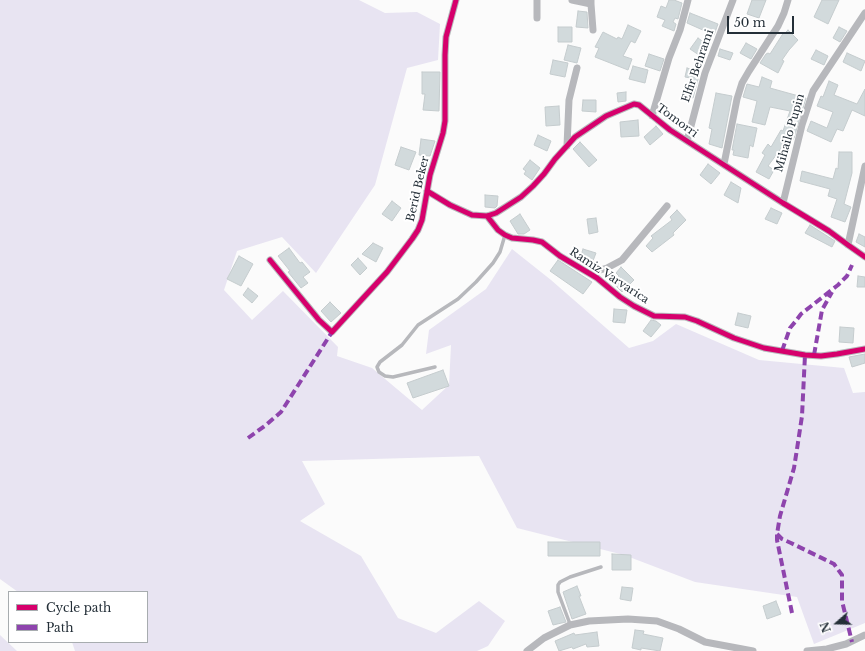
<!DOCTYPE html>
<style>
body{margin:0}
#map{position:relative;width:865px;height:651px;overflow:hidden;background:#fbfbfb;font-family:"Libre Baskerville",serif}
canvas{display:block}
.legend{position:absolute;left:8px;top:591px;width:140px;height:52px;box-sizing:border-box;background:#fff;border:1px solid #a7acaf;margin:0;padding:5px 7px;list-style:none;font-size:12px;color:#242f38}
.legend li{display:flex;align-items:center;gap:8px;height:20px}
.legend b{width:20px;border:1px solid #a7acaf}
.north{position:absolute;left:817px;top:603px;width:40px;height:40px;-webkit-text-stroke:3px #fff;paint-order:stroke;rotate:250deg;font-size:11px;font-weight:700;line-height:16px;text-align:center;color:#242f38}
.north::after{content:'';display:block;margin:auto;width:14px;height:18px;background:#242f38;clip-path:polygon(50% 0,100% 100%,50% 72%,0 100%)}
.scale{position:absolute;left:727px;top:16px;width:67px;height:18px;box-sizing:border-box;border:2px solid #242f38;border-top:0;padding-left:5px;font-size:12px;line-height:14px;white-space:nowrap;color:#242f38;-webkit-text-stroke:3px #fff;paint-order:stroke}
</style>
<div id="map">
<canvas width="865" height="651"></canvas>
<ul class="legend">
<li><b style="height:5px;background:#d6006c"></b>Cycle path</li>
<li><b style="height:5px;background:#8e44ad"></b>Path</li>
</ul>
<div class="north">N</div>
<div class="scale">50 m</div>
</div>
<script>
const c = document.querySelector('canvas').getContext('2d');
c.lineJoin = 'round';
function fill(path, color) { c.fillStyle = color; c.fill(path, 'evenodd'); }
const shape = rows => new Path2D(rows.map(r => 'M' + r).join(''));
function trace(path, color, width, dash) { c.strokeStyle = color; c.lineWidth = width; c.lineCap = dash ? 'butt' : 'round'; c.setLineDash(dash || []); c.stroke(path); }
function label(font, color, halo, rows, align = 'center') {
  c.font = font + ' "Libre Baskerville",serif'; c.lineWidth = 4; c.setLineDash([]); c.textBaseline = 'middle'; c.strokeStyle = halo; c.fillStyle = color; for (const [text, x, y, turn = 0] of rows) {
    c.save(); c.translate(x, y); c.rotate((+turn || 0) * Math.PI / 180); c.textAlign = isNaN(turn) ? turn : align; if (halo) c.strokeText(text, 0, 0); c.fillText(text, 0, 0); c.restore();
  }
}
fill(shape([
 [0,0,359,0,385,13,417,12,440,24,438,60,407,68,375,185,316,273,282,237,237,251,224,290,252,320,283,291,338,347,337,356,372,368,422,410,449,385,451,345,426,354,429,330,486,289,512,249,551,280,629,348,653,341,676,324,759,360,844,368,853,393,865,392,865,623,814,644,797,597,695,582,624,555,517,528,479,456,302,461,325,504,300,521,361,556,398,618,436,633,479,601,505,621,488,646,477,651,75,651,72,642,147,642,147,592,18,592,0,579],
 [0,635,17,651,0,651]
]), '#e8e4f2');
const building = shape([
 [669,0,674,0,682,3,678,19,675,18,673,22,676,24,674,31,662,26,665,20,657,17,661,6,666,8,669,0],
 [752,0,766,0,759,18,747,14,752,0],
 [822,0,839,0,828,24,814,17,822,0],
 [578,11,587,12,588,28,576,27,578,11],
 [690,13,718,24,714,35,687,23,690,13],
 [628,25,641,31,635,43,631,41,623,56,632,59,628,70,595,57,599,48,595,47,603,32,617,39,618,37,622,39,628,25],
 [558,27,572,27,572,42,558,42,558,27],
 [839,27,847,31,840,42,833,38,839,27],
 [788,30,798,40,789,50,782,60,784,61,778,73,760,63,766,54,768,53,770,54,784,32,785,33,788,30],
 [698,38,709,46,702,57,690,49,698,38],
 [746,43,757,49,751,59,740,53,746,43],
 [568,45,581,48,577,63,564,60,568,45],
 [720,49,733,53,730,60,718,56,720,49],
 [816,50,828,56,824,65,811,59,816,50],
 [847,53,865,61,861,71,843,62,847,53],
 [649,54,664,59,660,71,645,66,649,54],
 [553,60,568,63,565,77,550,74,553,60],
 [633,66,648,70,645,83,629,79,633,66],
 [687,68,700,72,693,98,685,95,690,78,685,77,687,68],
 [422,72,440,72,439,111,423,110,425,94,422,94,422,72],
 [762,77,772,81,770,88,806,98,794,138,789,146,785,143,768,166,774,170,769,179,756,172,765,155,762,153,768,144,771,147,781,130,783,131,790,111,770,107,765,125,752,122,757,101,743,97,747,84,759,87,762,77],
 [829,81,838,85,834,95,857,104,865,89,865,116,852,110,843,131,837,129,831,142,807,131,811,121,827,128,833,112,817,106,821,96,823,97,829,81],
 [626,92,626,101,618,102,617,93,626,92],
 [716,93,732,96,722,148,709,144,712,129,709,128,716,93],
 [583,100,596,100,596,112,582,111,583,100],
 [559,106,560,125,546,126,545,107,559,106],
 [638,120,639,136,621,137,620,122,638,120],
 [737,124,757,128,753,147,750,145,748,158,733,155,734,150,732,150,737,124],
 [656,126,663,134,650,145,644,137,656,126],
 [538,135,551,141,547,151,534,145,538,135],
 [421,139,435,141,430,156,419,155,421,139],
 [580,142,597,160,589,167,573,149,580,142],
 [401,147,416,152,409,170,395,165,401,147],
 [839,152,852,152,852,173,844,204,851,207,845,222,831,217,837,199,828,196,830,189,800,181,802,171,833,179,836,168,838,169,839,152],
 [530,160,540,168,532,180,524,174,526,171,523,169,530,160],
 [708,164,720,173,711,184,700,175,708,164],
 [731,182,741,188,738,203,724,195,731,182],
 [485,195,498,196,497,206,495,208,485,207,485,195],
 [392,201,401,208,392,221,382,214,392,201],
 [771,208,782,213,777,224,765,219,771,208],
 [677,210,686,220,673,233,674,235,652,252,646,246,653,238,651,236,672,220,670,217,677,210],
 [520,214,530,230,524,234,518,234,510,221,520,214],
 [596,218,598,232,589,234,587,219,596,218],
 [810,225,835,241,832,247,805,233,810,225],
 [859,234,865,237,865,247,856,242,859,234],
 [373,243,383,248,376,262,362,254,373,243],
 [289,248,300,263,302,262,310,272,303,277,308,283,301,288,288,272,290,271,278,256,289,248],
 [583,249,596,253,591,266,579,262,583,249],
 [239,256,253,264,241,286,227,279,239,256],
 [358,258,367,268,360,275,351,265,358,258],
 [558,260,592,282,583,294,550,271,558,260],
 [621,267,634,280,622,292,613,283,619,276,616,273,621,267],
 [858,276,865,277,865,287,857,287,858,276],
 [248,288,258,296,252,303,243,295,248,288],
 [330,302,341,313,331,322,321,311,330,302],
 [614,309,627,310,625,323,613,322,614,309],
 [738,313,751,316,748,328,735,325,738,313],
 [651,320,656,321,661,325,651,337,643,331,651,320],
 [840,327,854,328,853,343,839,342,840,327],
 [865,354,865,363,852,367,849,357,865,354],
 [443,370,449,386,413,398,407,383,443,370],
 [548,542,600,542,600,556,548,556,548,542],
 [612,554,631,555,631,570,612,570,612,554],
 [577,586,581,596,579,596,586,614,572,619,563,592,577,586],
 [622,587,633,588,631,601,620,599,622,587],
 [776,601,781,614,767,619,763,606,776,601],
 [560,607,566,622,553,625,548,611,560,607],
 [635,630,644,631,643,634,663,638,660,651,641,648,641,650,632,648,635,630],
 [597,632,599,646,587,647,586,644,573,649,572,647,559,651,555,641,574,633,575,635,597,632]
]);
fill(building, '#d2dadc');
trace(building, '#c5ccce', 1);
trace(shape([
 [435,367,393,377,385,376,379,372,377,367,380,362,402,345,418,325,458,299,476,282,493,263,500,252,505,235],
 [570,624,558,592,558,585,560,582,570,577,601,567]
]), '#b7b8bc', 3.5);
trace(shape([
 [572,0,591,4,591,0],
 [591,4,593,30],
 [537,18,537,0],
 [652,116,669,58,680,30,688,0],
 [687,141,705,73,733,0],
 [567,146,569,100,577,68],
 [724,164,737,99,742,83,749,71,778,26,784,13,788,0],
 [427,191,450,205,472,215,487,216,496,213,521,197,533,186,544,174,555,159,575,137,606,116,634,104,639,105,670,130,687,141,783,203,829,231,848,245,865,257],
 [783,203,802,125,813,91,865,13],
 [487,216,498,230,505,235,512,238,533,240,542,242,560,256,597,278,620,297,634,306,654,316,685,317,697,321,734,338,764,348,805,355,821,356,837,354,865,349],
 [848,245,865,166],
 [270,260,319,320,332,332,387,272,412,239,418,230,422,220,430,175,443,133,445,121,445,55,446,37,456,0],
 [590,273,607,268,622,260,667,206],
 [527,651,544,638,570,625,589,621,628,619,657,621,679,629,705,642,753,651],
 [807,651,827,649,846,644,865,635]
]), '#b7b8bc', 7);
trace(shape([
 [782,351,790,328,795,322,801,314,838,285,847,276,852,265],
 [814,355,822,310,832,292],
 [248,438,266,425,281,412,332,332],
 [777,534,782,539,791,543,830,562,834,564,842,575,842,601,852,642],
 [792,613,777,540,777,534,780,516,794,468,797,449,802,416,805,355]
]), '#8e44ad', 4, [8, 4]);
trace(shape([
 [427,191,450,205,472,215,487,216,496,213,521,197,533,186,544,174,555,159,575,137,606,116,634,104,639,105,670,130,687,141,783,203,829,231,848,245,865,257],
 [487,216,498,230,505,235,512,238,533,240,542,242,560,256,597,278,620,297,634,306,654,316,685,317,697,321,734,338,764,348,805,355,821,356,837,354,865,349],
 [270,260,319,320,332,332,387,272,412,239,418,230,422,220,430,175,443,133,445,121,445,55,446,37,456,0]
]), '#d6006c', 5);
label('11px', '#242f38', '#fff', [
 ["Elfir Behrami",698,66,-71],
 ["Tomorri",677,121,36],
 ["Mihailo Pupin",790,133,-74],
 ["Berid Beker",418,189,-77],
 ["Ramiz Varvarica",609,276,33]
]);
</script>
